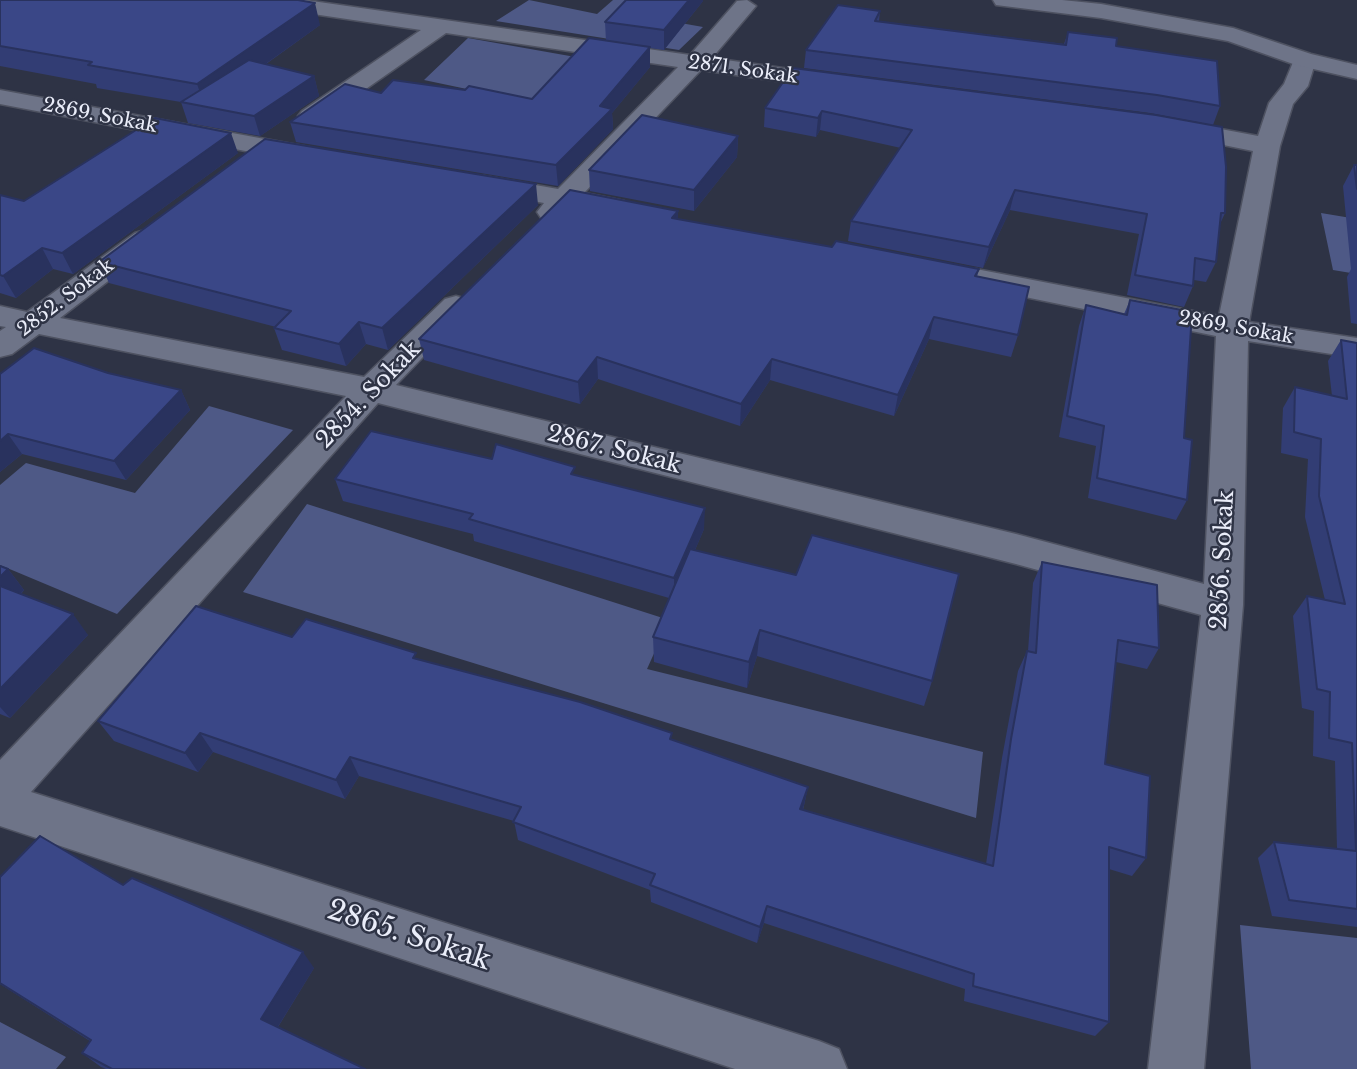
<!DOCTYPE html>
<style>
body{margin:0}
canvas{display:block;background:#2e3345}
</style>
<canvas width="1357" height="1069"></canvas>
<script>
const c = document.querySelector('canvas').getContext('2d');
c.lineJoin = 'round';
function fill(path, color) { c.fillStyle = color; c.fill(path, 'evenodd'); }
const shape = rows => new Path2D(rows.map(r => 'M' + r).join(''));
function trace(path, color, width, dash) { c.strokeStyle = color; c.lineWidth = width; c.lineCap = dash ? 'butt' : 'round'; c.setLineDash(dash || []); c.stroke(path); }
function label(font, color, halo, rows, align = 'center') {
  c.font = font + ' "Libre Baskerville",serif'; c.lineWidth = 5; c.setLineDash([]); c.textBaseline = 'middle'; c.strokeStyle = halo; c.fillStyle = color; for (const [text, x, y, turn = 0] of rows) {
    c.save(); c.translate(x, y); c.rotate((+turn || 0) * Math.PI / 180); c.textAlign = isNaN(turn) ? turn : align; if (halo) c.strokeText(text, 0, 0); c.fillText(text, 0, 0); c.restore();
  }
}
fill(shape([
 [529,0,597,14,613,0,654,0,641,16,703,27,679,50,496,21],
 [468,38,581,58,538,104,424,80],
 [1321,213,1357,219,1357,274,1333,270],
 [209,406,293,430,117,614,0,565,0,485,26,463,135,493],
 [307,504,669,620,647,669,983,752,976,818,243,592],
 [1240,925,1357,938,1357,1069,1251,1069],
 [0,1022,66,1057,56,1069,0,1069]
]), '#4e5986');
const street = shape([
 [248,0,305,0,690,55,737,1,747,0,756,6,712,58,839,76,848,78,851,83,848,88,839,90,701,70,584,193,624,201,628,207,624,213,614,215,571,208,561,218,551,220,541,218,537,212,544,203,474,190,470,184,474,178,484,176,558,189,678,67,446,33,320,121,311,124,302,121,298,116,302,111,421,30,259,6,251,5,248,0],
 [1304,53,1312,55,1316,60,1308,86,1293,104,1280,146,1249,322,1357,338,1357,358,1248,341,1243,605,1204,1069,1148,1069,1201,615,1016,564,378,403,31,792,819,1041,839,1049,847,1069,735,1069,0,826,0,760,346,396,39,334,12,354,0,357,0,331,6,327,0,326,0,306,27,312,135,233,145,230,155,233,160,239,155,245,60,318,364,377,445,299,456,296,467,299,472,306,396,385,1016,534,1204,584,1216,336,976,287,965,284,961,278,965,272,976,269,1219,316,1253,151,1164,133,1160,128,1164,123,1173,120,1258,136,1269,103,1284,84,1296,55,1304,53],
 [0,90,308,147,317,149,321,155,317,161,308,163,0,104,0,90]
]);
const secondary = shape([
 [993,0,1062,0,1101,4,1233,28,1311,54,1357,65,1357,79,1296,65,1228,41,1101,18,1004,6,996,5,993,0]
]);
trace(street, '#4e5261', 3);
trace(secondary, '#4e5261', 3);
fill(street, '#6e7488');
fill(secondary, '#6e7488');
fill(shape([
 [0,0,320,25,266,64,314,76,319,96,260,136,188,123,181,102,97,88,96,84,0,66],
 [703,1,664,50,650,48,650,67,612,113,613,129,558,186,296,142,290,122,381,93,532,99,606,41,605,22],
 [880,11,879,21,1064,44,1068,32,1220,106,1213,125,1150,113,804,68,806,50],
 [793,68,1225,213,1220,224,1216,262,1206,282,1194,280,1193,286,1184,307,1127,295,1139,234,1010,210,983,268,848,241,851,221,901,148,820,130,816,137,764,127,765,108],
 [738,136,737,157,694,211,590,191,589,170],
 [238,153,73,274,53,269,16,298,0,293,0,195,24,201],
 [1354,165,1357,165,1357,324,1351,323,1347,277,1351,269,1343,186],
 [538,205,388,350,366,344,346,366,282,350,274,328,276,327,109,283,99,262],
 [678,211,678,219,832,247,979,269,977,277,1018,335,1011,357,929,339,894,416,770,380,740,426,598,379,580,404,424,360,419,339],
 [1130,300,1184,438,1187,500,1176,520,1088,498,1096,446,1059,437,1079,326,1086,305,1124,314],
 [1341,340,1357,343,1357,927,1272,916,1258,858,1274,842,1337,849,1335,761,1313,756,1314,711,1302,708,1293,616,1307,596,1325,600,1305,517,1308,459,1281,453,1283,408,1295,387,1332,396,1328,361],
 [108,373,181,390,190,410,126,480,22,454,0,472,0,374],
 [492,459,576,475,704,529,695,550,932,681,924,706,757,656,747,688,654,662,653,637,669,598,474,541,473,534,343,501,335,479],
 [1042,562,1159,648,1147,669,1116,662,1105,764,1146,858,1132,876,1109,869,1109,1022,1095,1036,964,1001,965,989,764,923,757,943,651,902,650,890,518,840,514,821,359,776,345,799,213,752,198,772,114,741,98,721,292,637,417,659,672,740,808,787,803,810,986,864,1002,758,1018,671,1027,651,1028,651,1033,583],
 [0,566,8,569,24,590,21,594,88,635,10,718,0,714],
 [0,877,123,885,314,968,278,1027,365,1069,106,1069,101,1067,82,1053,90,1041,0,984]
]), '#323d74');
fill(shape([
 [689,0,703,0,703,1,664,50,664,30],
 [315,3,320,25,205,107,197,84],
 [650,47,650,67,612,113,613,129,558,186,556,165,600,106],
 [314,76,319,96,260,136,254,116],
 [822,111,820,130,816,137,818,118],
 [231,133,238,153,73,274,62,253],
 [738,136,737,157,694,211,694,190],
 [536,184,538,205,388,350,382,328],
 [1015,190,1010,210,983,268,989,247],
 [678,211,678,232,672,218],
 [42,248,53,269,16,298,3,276],
 [934,317,929,339,894,416,898,395],
 [359,322,366,344,346,366,339,344],
 [597,357,598,379,580,404,578,382],
 [772,359,770,380,740,426,741,404],
 [181,390,190,410,126,480,114,461],
 [8,434,22,454,0,472,0,441],
 [705,508,704,529,674,599,674,578],
 [8,569,24,590,10,604,0,591,0,577],
 [73,614,88,635,10,718,0,707,0,689],
 [760,630,757,656,747,688,749,662],
 [200,733,213,752,198,772,185,753],
 [350,757,359,776,345,799,336,780],
 [808,787,804,805,797,827,800,809],
 [767,906,764,923,757,943,760,927],
 [303,952,314,968,274,1033,261,1019]
]), '#29325e');
const building = shape([
 [0,0,298,0,315,3,197,84,88,65,92,62,0,46,0,0],
 [626,0,689,0,664,30,605,22,626,0],
 [838,5,880,11,875,21,1066,45,1068,32,1117,38,1116,46,1217,61,1220,106,1157,95,806,50,838,5],
 [589,38,650,47,600,106,612,109,556,165,290,122,345,84,381,93,393,80,465,90,469,86,532,99,589,38],
 [249,60,314,76,254,116,181,102,249,60],
 [793,68,1156,115,1222,127,1226,167,1225,213,1221,213,1216,262,1195,258,1193,286,1135,275,1147,214,1015,190,989,247,851,221,912,130,822,111,818,118,765,108,793,68],
 [642,115,738,136,694,190,589,170,642,115],
 [155,118,231,133,62,253,42,248,3,276,0,275,0,195,24,201,155,118],
 [265,139,536,184,382,328,359,322,339,344,274,328,291,311,99,262,265,139],
 [1354,165,1357,165,1357,189,1354,165],
 [570,190,678,211,672,218,832,247,836,241,979,269,975,276,1029,287,1018,335,934,317,898,395,772,359,741,404,597,357,578,382,419,339,570,190],
 [1130,300,1192,312,1184,438,1192,440,1187,500,1097,478,1104,426,1067,416,1086,305,1127,315,1130,300],
 [1341,340,1357,343,1357,909,1289,900,1274,842,1356,851,1352,743,1329,738,1330,692,1317,689,1307,596,1345,604,1319,496,1321,439,1294,432,1295,387,1347,399,1341,340],
 [34,348,108,373,181,390,114,461,8,434,0,441,0,374,34,348],
 [371,431,492,459,496,444,575,467,571,474,705,508,674,578,469,519,473,514,335,479,371,431],
 [812,535,959,574,932,681,760,630,749,662,653,637,690,549,796,575,812,535],
 [1042,562,1157,585,1159,648,1118,640,1105,764,1150,776,1146,858,1109,847,1109,1022,973,986,974,974,767,906,760,927,650,885,655,874,513,822,521,807,350,757,336,780,200,733,185,753,98,721,196,606,292,637,306,619,416,653,413,658,580,702,672,733,670,739,808,787,800,809,993,866,1011,739,1027,651,1036,653,1042,562],
 [0,566,8,569,0,577,0,566],
 [0,586,73,614,0,689,0,586],
 [40,836,123,885,132,878,303,952,261,1019,365,1069,112,1069,82,1053,91,1040,0,983,0,877,40,836]
]);
fill(building, '#3a4787');
trace(building, '#29325e', 2);
label('19px', '#eaedf9', '#2e3345', [
 ["2871. Sokak",743,70,8],
 ["2869. Sokak",100,116,11],
 ["2852. Sokak",66,298,-37],
 ["2869. Sokak",1236,328,10]
]);
label('23px', '#eaedf9', '#2e3345', [
 ["2854. Sokak",369,395,-46],
 ["2867. Sokak",614,450,14],
 ["2856. Sokak",1223,560,-87]
]);
label('28px', '#eaedf9', '#2e3345', [
 ["2865. Sokak",409,936,18]
]);
</script>
